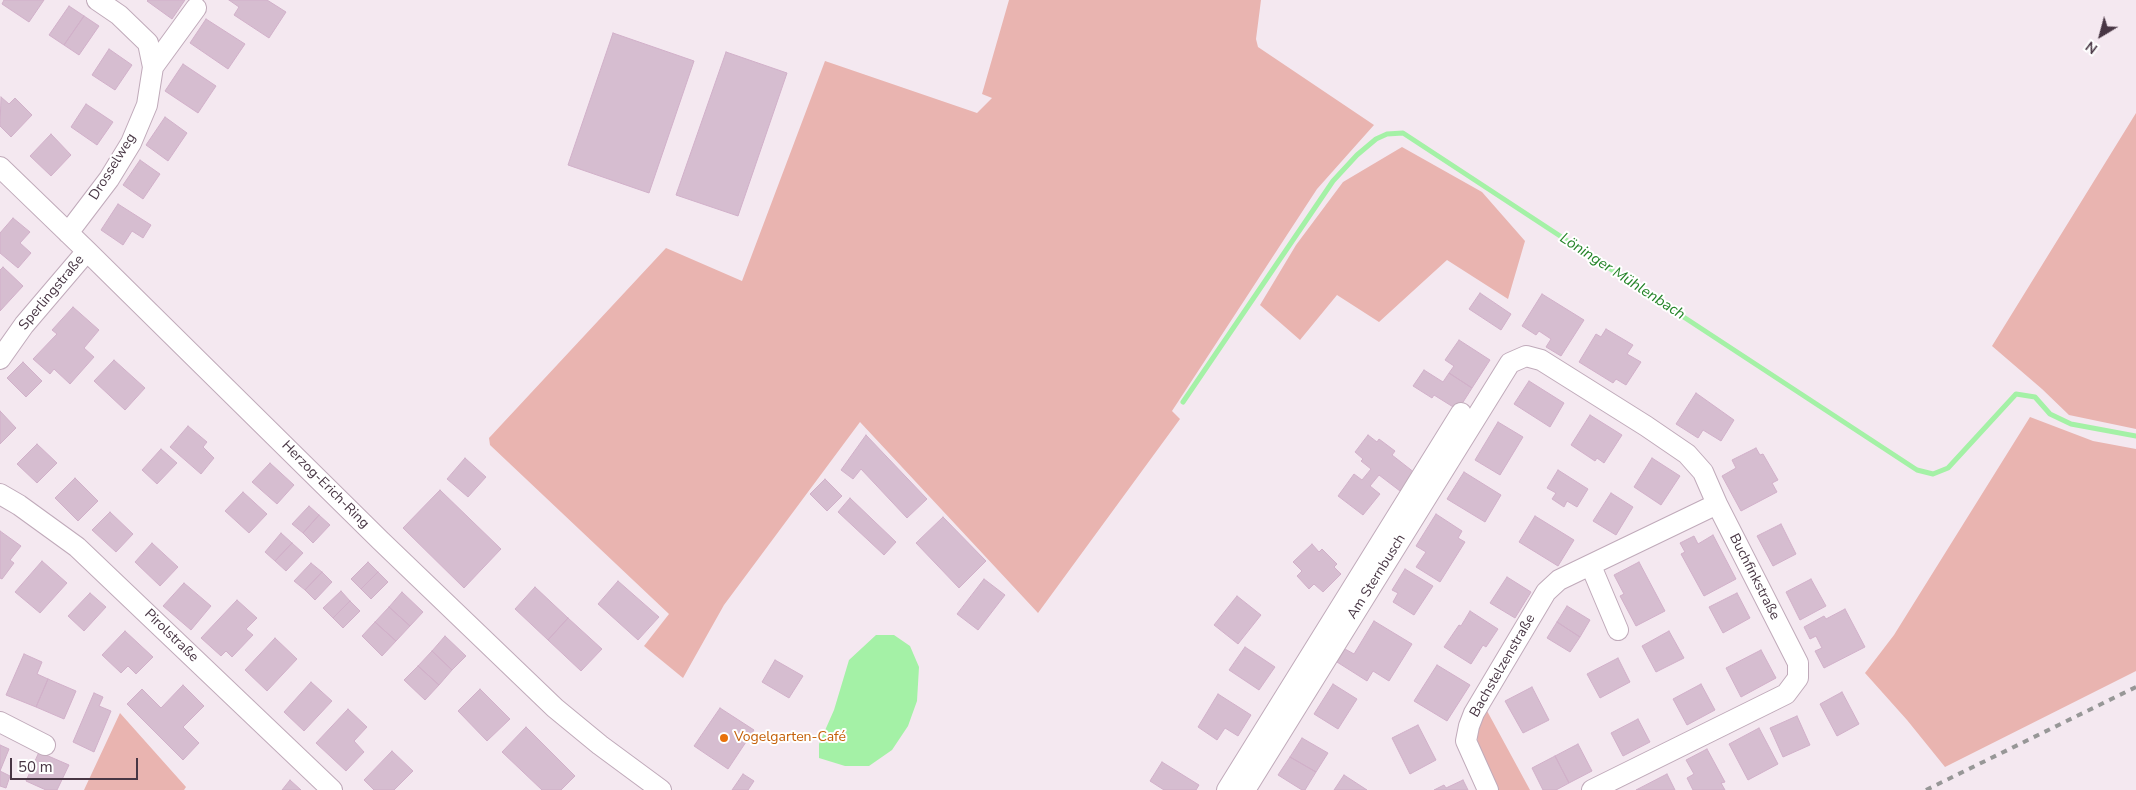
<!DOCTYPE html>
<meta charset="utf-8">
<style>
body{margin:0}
#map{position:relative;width:2136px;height:790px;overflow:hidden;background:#f4e8f0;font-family:"Nunito Sans",sans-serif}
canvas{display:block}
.north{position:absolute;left:2076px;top:10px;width:50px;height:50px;-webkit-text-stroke:4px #fff;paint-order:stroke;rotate:217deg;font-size:14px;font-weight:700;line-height:20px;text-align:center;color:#483644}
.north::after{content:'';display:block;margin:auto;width:18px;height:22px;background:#483644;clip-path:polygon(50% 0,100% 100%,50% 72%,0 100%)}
.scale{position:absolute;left:10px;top:758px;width:128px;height:22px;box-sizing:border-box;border:2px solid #483644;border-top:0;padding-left:6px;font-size:15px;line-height:18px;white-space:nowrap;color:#483644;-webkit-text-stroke:4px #fff;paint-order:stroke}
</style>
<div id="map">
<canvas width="2136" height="790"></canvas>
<div class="north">N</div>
<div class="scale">50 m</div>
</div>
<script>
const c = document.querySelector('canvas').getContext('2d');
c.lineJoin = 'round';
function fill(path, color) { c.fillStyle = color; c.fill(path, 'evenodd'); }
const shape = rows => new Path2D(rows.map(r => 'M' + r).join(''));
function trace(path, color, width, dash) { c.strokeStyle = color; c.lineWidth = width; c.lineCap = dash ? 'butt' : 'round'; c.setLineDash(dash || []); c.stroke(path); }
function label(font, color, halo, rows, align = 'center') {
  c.font = font + ' "Nunito Sans",sans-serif'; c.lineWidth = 4; c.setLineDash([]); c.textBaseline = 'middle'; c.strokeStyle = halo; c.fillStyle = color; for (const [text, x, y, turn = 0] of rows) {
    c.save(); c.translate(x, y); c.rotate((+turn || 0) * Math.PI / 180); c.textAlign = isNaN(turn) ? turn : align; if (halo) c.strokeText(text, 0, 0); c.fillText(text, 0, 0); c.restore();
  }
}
fill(shape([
 [1009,0,1261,0,1256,39,1258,47,1374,125,1317,189,1172,411,1180,419,1038,613,860,422,724,605,683,678,644,646,669,614,490,445,489,438,666,248,742,281,825,61,977,113,992,98,982,94],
 [2136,113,2136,429,2069,415,2042,389,1992,346],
 [1402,147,1482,192,1525,241,1508,299,1447,260,1379,322,1337,295,1300,340,1260,305,1296,245,1343,182],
 [2030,417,2093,441,2136,449,2136,671,1945,767,1907,720,1865,673,1894,635],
 [1486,709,1530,790,1498,790,1479,754,1476,729],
 [120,713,186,787,184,790,84,790]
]), '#e9b4b0');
fill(shape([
 [876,635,894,635,910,646,919,667,917,701,908,726,892,750,869,766,845,766,819,758,819,744,834,710,849,660]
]), '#a4f1a6');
trace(shape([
 [1183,402,1333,181,1357,155,1376,139,1387,134,1403,133,1917,470,1933,474,1948,468,2016,394,2035,397,2050,414,2071,424,2136,436]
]), '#a4f1a6', 5);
const building = shape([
 [4,0,44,0,29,22,2,4,4,0],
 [148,0,185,0,172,19,147,1,148,0],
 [229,0,267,0,286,12,269,38,234,15,239,7,229,0],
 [69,6,84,16,64,45,49,35,69,6],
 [84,16,99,26,79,55,64,45,84,16],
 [206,19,245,44,228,69,190,43,206,19],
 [613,33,694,61,649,193,568,165,613,33],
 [109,49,132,65,115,90,92,75,109,49],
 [726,52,787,73,738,216,676,195,726,52],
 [183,64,216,86,198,113,165,91,183,64],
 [1,97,9,104,15,98,32,115,11,137,0,126,1,97],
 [86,104,113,122,97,145,71,127,86,104],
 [165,117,187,133,168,161,146,145,165,117],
 [51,134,71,155,51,176,30,156,51,134],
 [140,160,160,174,143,199,123,185,140,160],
 [118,204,151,225,143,238,132,231,123,245,101,230,118,204],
 [13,218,30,232,20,243,31,253,18,268,0,253,0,233,13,218],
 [3,267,23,286,0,311,0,270,3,267],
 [1480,293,1511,314,1501,330,1469,309,1480,293],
 [1542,294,1584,320,1561,356,1546,347,1551,339,1539,331,1536,335,1522,326,1542,294],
 [73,307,99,330,84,348,94,357,70,384,54,369,50,374,33,359,57,334,52,330,73,307],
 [1606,329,1633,345,1627,354,1641,362,1626,385,1616,379,1613,383,1579,362,1596,334,1601,337,1606,329],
 [1459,340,1490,360,1472,388,1449,373,1454,366,1445,360,1459,340],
 [114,360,145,388,125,410,94,381,114,360],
 [23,362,42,381,26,397,7,378,23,362],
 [1424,370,1443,382,1449,373,1472,388,1458,410,1434,395,1432,398,1413,386,1424,370],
 [1529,381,1564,403,1550,427,1514,404,1529,381],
 [1696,393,1734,420,1721,441,1703,430,1698,438,1676,424,1696,393],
 [0,411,16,428,0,444,0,411],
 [1590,415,1622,435,1604,463,1597,458,1595,461,1571,445,1590,415],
 [1498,422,1523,437,1500,475,1475,460,1498,422],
 [188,426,207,442,203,447,214,458,201,474,170,447,188,426],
 [866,435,927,499,907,518,861,469,853,479,841,470,866,435],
 [1368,435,1377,442,1379,439,1395,451,1392,455,1415,473,1400,491,1379,475,1370,486,1380,494,1363,515,1338,496,1354,474,1362,480,1371,469,1361,461,1363,459,1355,452,1368,435],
 [37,444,57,463,37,483,17,464,37,444],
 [1756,448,1760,455,1763,454,1778,480,1772,483,1777,492,1741,511,1722,476,1736,468,1732,460,1756,448],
 [161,449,177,463,157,484,142,470,161,449],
 [465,458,486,477,468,497,447,479,465,458],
 [1652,458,1680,476,1661,505,1634,487,1652,458],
 [270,463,294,485,277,504,252,482,270,463],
 [1558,470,1588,489,1577,507,1567,501,1564,507,1552,499,1556,493,1547,488,1558,470],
 [1464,472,1501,495,1485,522,1447,499,1464,472],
 [75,478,98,501,78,521,55,498,75,478],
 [825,479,842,496,827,511,810,494,825,479],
 [440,490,501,549,464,588,403,528,440,490],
 [243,492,267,514,249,533,225,511,243,492],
 [1611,493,1633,507,1616,535,1593,521,1611,493],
 [850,498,896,542,884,555,838,512,850,498],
 [309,506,319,515,303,533,292,524,309,506],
 [110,512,133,534,116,552,92,530,110,512],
 [1436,514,1462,531,1458,538,1465,542,1440,582,1416,567,1426,552,1416,546,1436,514],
 [319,515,330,525,313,543,303,533,319,515],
 [1535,516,1574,540,1558,566,1519,542,1535,516],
 [943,517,986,561,959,588,916,543,943,517],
 [1781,524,1796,554,1773,566,1757,536,1781,524],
 [0,531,21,546,10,560,14,563,2,579,0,578,0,531],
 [281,533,292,543,275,561,265,552,281,533],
 [1713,535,1736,579,1704,596,1681,554,1685,552,1680,543,1694,536,1698,544,1713,535],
 [152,543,178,567,160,586,135,562,152,543],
 [292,543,303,553,286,571,275,561,292,543],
 [1312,544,1319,552,1322,549,1337,564,1334,567,1341,574,1323,592,1314,584,1309,589,1297,576,1302,571,1293,562,1312,544],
 [42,561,67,583,40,613,15,592,42,561],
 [368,562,378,572,361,589,351,579,368,562],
 [1639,562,1665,611,1636,626,1620,596,1624,594,1614,575,1639,562],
 [311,563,322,572,305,590,294,581,311,563],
 [1405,569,1433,586,1414,615,1393,602,1398,593,1392,590,1405,569],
 [322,572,332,582,315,600,305,590,322,572],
 [378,572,388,582,371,599,361,589,378,572],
 [1507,577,1531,592,1515,618,1490,603,1507,577],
 [984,579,1005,595,978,630,957,614,984,579],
 [1811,579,1826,606,1800,620,1786,592,1811,579],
 [618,581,659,617,638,640,598,604,618,581],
 [184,583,211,606,191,630,163,606,184,583],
 [535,587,568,618,548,640,515,609,535,587],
 [341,591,350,601,333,618,323,608,341,591],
 [402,592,423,612,410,626,389,607,402,592],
 [90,593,106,607,84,631,68,616,90,593],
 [1737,593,1750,618,1723,633,1709,607,1737,593],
 [1237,596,1261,615,1238,644,1214,625,1237,596],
 [237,600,257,618,246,629,253,635,232,657,226,651,221,656,201,638,237,600],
 [350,601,360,611,343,628,333,618,350,601],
 [1567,606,1590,620,1580,637,1557,622,1567,606],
 [389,607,410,626,396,641,375,622,389,607],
 [1845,609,1865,647,1824,668,1815,651,1822,648,1816,636,1810,639,1804,627,1824,616,1826,619,1845,609],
 [1470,611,1498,629,1486,647,1483,645,1471,664,1444,647,1459,625,1461,626,1470,611],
 [568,618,602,649,581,671,548,640,568,618],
 [1374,621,1412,644,1389,681,1373,671,1367,681,1337,662,1345,649,1354,654,1374,621],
 [375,622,396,641,382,656,362,636,375,622],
 [1557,622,1580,637,1570,652,1547,638,1557,622],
 [125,631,153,657,136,674,128,666,121,673,102,655,125,631],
 [1669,631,1684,658,1656,672,1642,646,1669,631],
 [445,636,466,656,452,670,432,651,445,636],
 [275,638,297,659,267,691,245,670,275,638],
 [1245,647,1275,667,1259,690,1229,670,1245,647],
 [1761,650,1776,678,1741,697,1726,668,1761,650],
 [432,651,452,670,439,685,418,666,432,651],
 [24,654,42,662,37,674,48,679,36,707,6,695,24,654],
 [1618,658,1630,682,1600,698,1587,674,1618,658],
 [775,660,803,676,789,698,762,682,775,660],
 [1437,665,1470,685,1447,721,1414,701,1437,665],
 [418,666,439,685,425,700,404,680,418,666],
 [48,679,76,691,64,719,36,707,48,679],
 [311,682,332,701,304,731,284,712,311,682],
 [1333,684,1357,699,1338,729,1314,714,1333,684],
 [1701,684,1715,710,1687,725,1673,699,1701,684],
 [183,685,204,706,183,727,199,743,183,760,127,704,142,689,161,708,183,685],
 [1532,687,1549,720,1523,733,1505,701,1532,687],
 [480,689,510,719,487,741,458,711,480,689],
 [1842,692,1859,724,1837,736,1820,704,1842,692],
 [94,693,103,697,99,706,111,711,94,752,73,742,94,693],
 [1218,694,1251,715,1238,736,1225,728,1217,740,1198,727,1218,694],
 [720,708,754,730,728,769,694,746,720,708],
 [348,709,367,727,354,741,364,752,346,771,316,743,348,709],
 [1797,716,1810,745,1783,757,1770,728,1797,716],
 [1638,719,1650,742,1623,756,1611,733,1638,719],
 [1418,725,1436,760,1410,774,1392,738,1418,725],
 [526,727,575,776,561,790,542,790,502,752,526,727],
 [1759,728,1778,764,1748,780,1729,744,1759,728],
 [1302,738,1328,753,1316,772,1290,757,1302,738],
 [1578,744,1592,771,1569,783,1555,756,1578,744],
 [0,745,9,749,0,771,10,776,6,788,0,786,0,745],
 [1707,749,1725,782,1721,783,1725,790,1693,790,1687,778,1694,774,1686,760,1707,749],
 [392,751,413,771,394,790,374,790,364,780,392,751],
 [39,752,69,765,57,790,46,790,26,781,39,752],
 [1555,756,1569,783,1556,790,1543,790,1532,768,1555,756],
 [1290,757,1316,772,1305,790,1302,790,1278,775,1290,757],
 [1162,762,1199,785,1196,790,1164,790,1150,781,1162,762],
 [743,774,754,781,748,790,732,790,743,774],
 [1667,774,1675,790,1636,790,1667,774],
 [1344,775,1367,790,1334,790,1344,775],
 [290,780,301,790,282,790,290,780],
 [1463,780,1468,790,1434,790,1444,785,1446,788,1463,780]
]);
fill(building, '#d6bdd0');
trace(building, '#d1b0c9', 1);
const minor = shape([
 [153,67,196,8],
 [0,167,87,251,381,541,555,708,600,745,661,790],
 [68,233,109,179,131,143,147,105,153,67,148,43,119,15,97,0],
 [0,359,24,325,87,251],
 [0,494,19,505,77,547,332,790],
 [1591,566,1618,630],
 [0,722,45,745],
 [1227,790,1461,413],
 [1245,790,1510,363,1526,356,1541,360,1646,426,1687,454,1703,472,1717,504,1798,663,1798,678,1786,694,1592,790],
 [1488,790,1466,741,1469,726,1474,713,1546,592,1559,580,1717,504]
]);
trace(minor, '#c0aaba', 22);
trace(minor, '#fff', 20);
trace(shape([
 [1926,790,2136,687]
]), '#979797', 4, [6, 6]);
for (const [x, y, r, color] of [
 [724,738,5,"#e8710a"]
]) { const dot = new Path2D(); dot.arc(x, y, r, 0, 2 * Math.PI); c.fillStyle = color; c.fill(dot); trace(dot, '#fff', 2); }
label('14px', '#483644', '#fff', [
 ["Drosselweg",113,167,-58],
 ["Sperlingstraße",52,293,-50],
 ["Herzog-Erich-Ring",325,485,45],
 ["Am Sternbusch",1377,577,-58],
 ["Buchfinkstraße",1754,577,63],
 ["Pirolstraße",171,636,44],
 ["Bachstelzenstraße",1503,666,-60]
]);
label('14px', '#c56008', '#fff', [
 ["Vogelgarten-Café",734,738]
], 'left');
label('italic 15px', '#258429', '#fff', [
 ["Löninger Mühlenbach",1622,277,33]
]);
</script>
